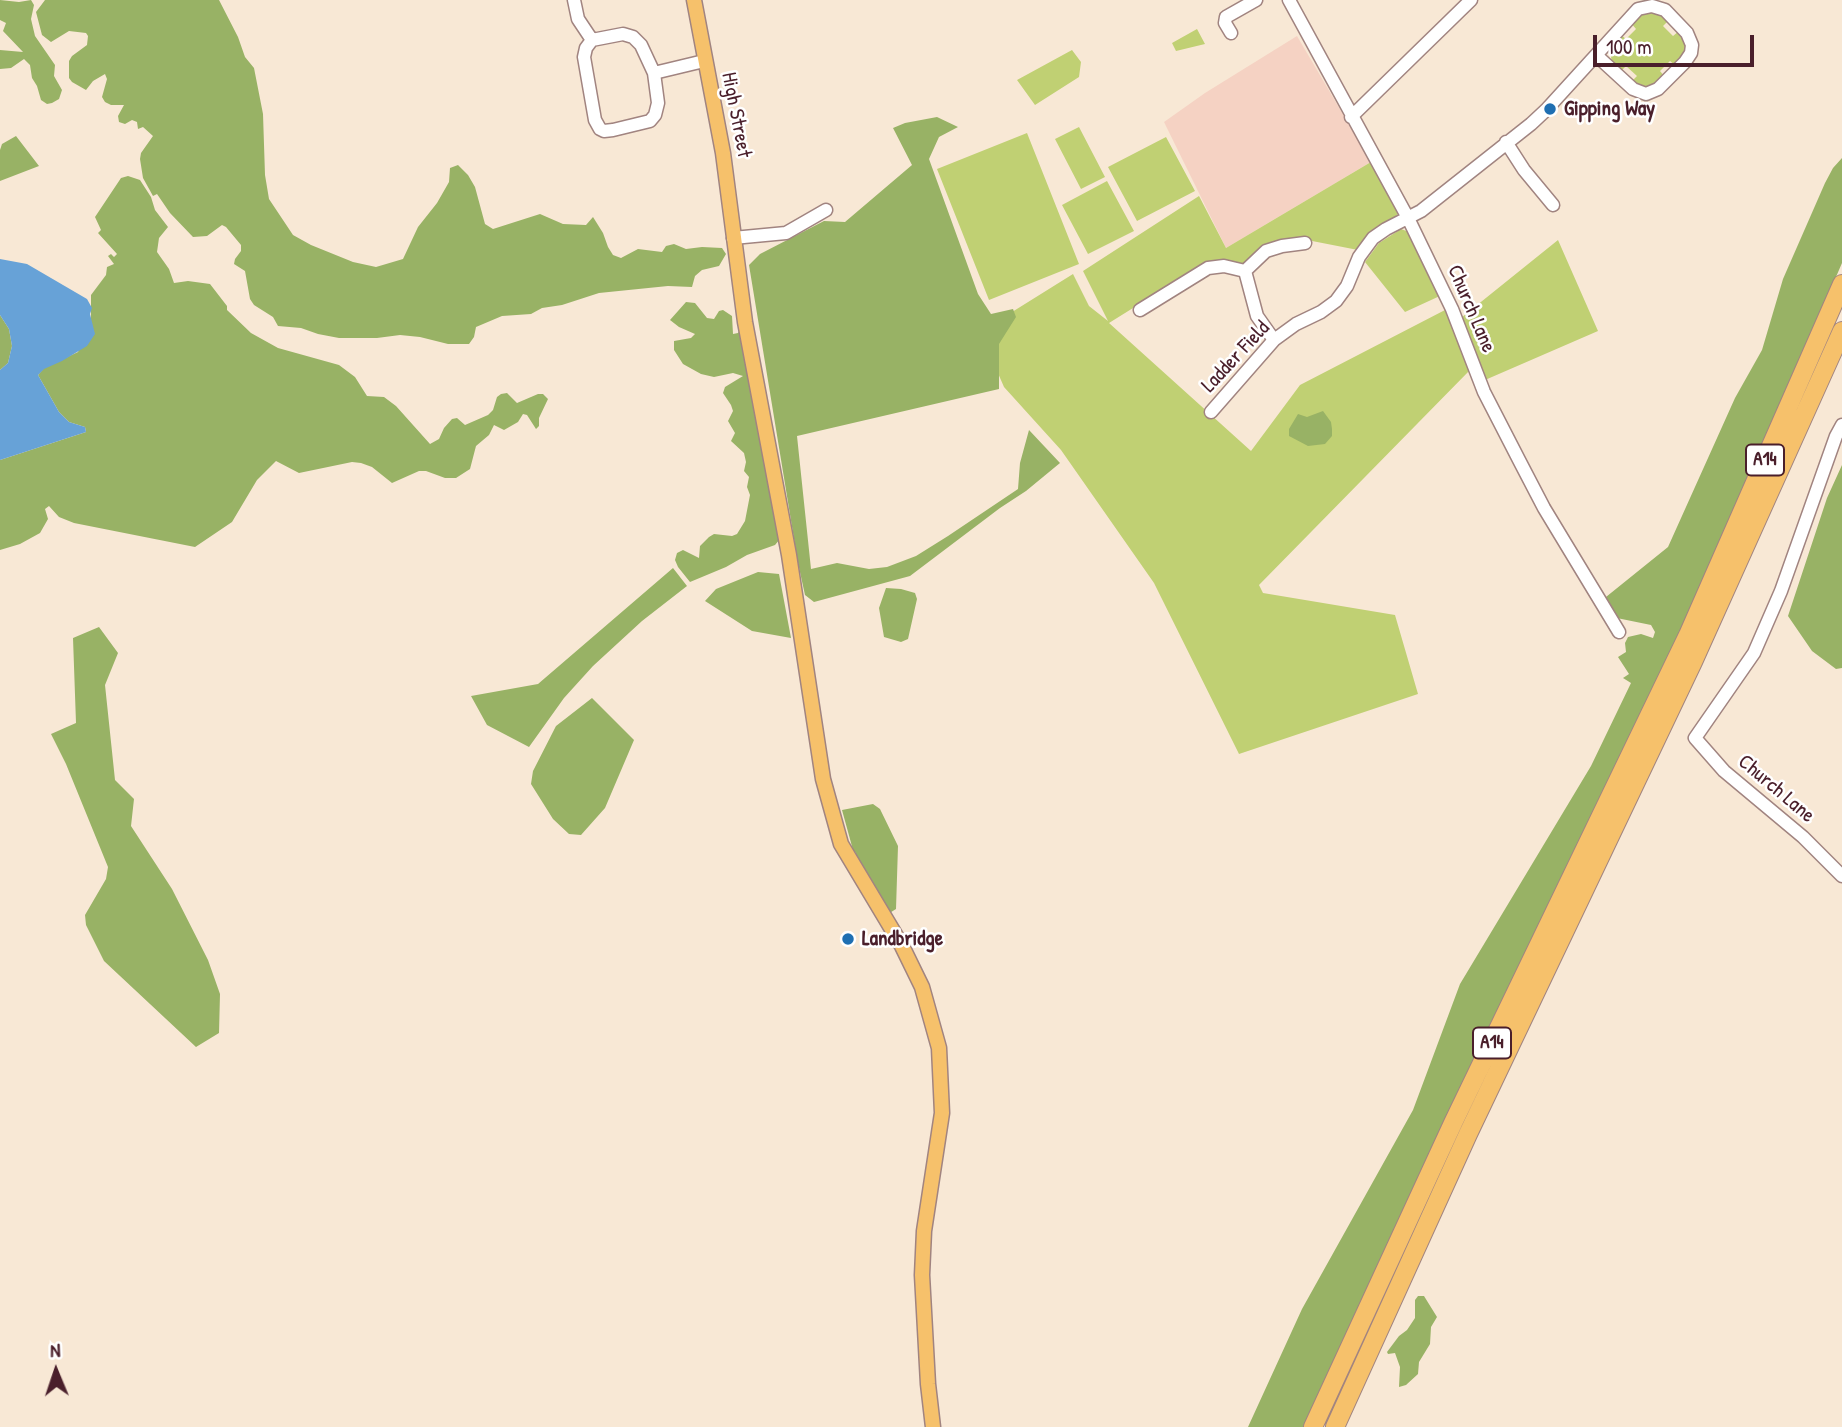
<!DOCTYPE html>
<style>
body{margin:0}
#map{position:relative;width:1842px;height:1427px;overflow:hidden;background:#f8e8d5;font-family:"Patrick Hand",sans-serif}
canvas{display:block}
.north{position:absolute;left:21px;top:1336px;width:70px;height:70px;-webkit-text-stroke:5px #fff;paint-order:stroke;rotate:358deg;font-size:19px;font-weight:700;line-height:28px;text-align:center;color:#4a1f2b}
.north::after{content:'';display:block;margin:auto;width:24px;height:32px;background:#4a1f2b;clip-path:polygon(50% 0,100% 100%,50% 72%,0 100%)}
.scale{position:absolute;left:1593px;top:35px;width:161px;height:32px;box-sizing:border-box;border:4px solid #4a1f2b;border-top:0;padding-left:9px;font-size:21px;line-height:24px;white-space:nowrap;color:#4a1f2b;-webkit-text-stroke:5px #fff;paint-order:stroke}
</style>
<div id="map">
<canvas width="1842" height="1427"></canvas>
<div class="north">N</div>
<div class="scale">100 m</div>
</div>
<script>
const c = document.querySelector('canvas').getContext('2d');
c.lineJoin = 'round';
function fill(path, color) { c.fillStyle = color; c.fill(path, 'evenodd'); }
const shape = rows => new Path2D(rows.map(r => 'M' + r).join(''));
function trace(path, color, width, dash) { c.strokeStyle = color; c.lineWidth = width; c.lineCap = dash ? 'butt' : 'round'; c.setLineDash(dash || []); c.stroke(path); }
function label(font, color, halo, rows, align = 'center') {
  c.font = font + ' "Patrick Hand",sans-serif'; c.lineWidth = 5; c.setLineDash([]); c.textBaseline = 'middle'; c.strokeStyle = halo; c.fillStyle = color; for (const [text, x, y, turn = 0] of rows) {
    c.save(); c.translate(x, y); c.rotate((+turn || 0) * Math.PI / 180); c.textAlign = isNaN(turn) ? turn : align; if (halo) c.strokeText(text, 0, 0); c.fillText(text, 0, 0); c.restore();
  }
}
fill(shape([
 [1297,36,1371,162,1226,248,1164,122,1205,93]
]), '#f5d2c3');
fill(shape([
 [1653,10,1669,20,1663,26,1673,36,1679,31,1683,35,1687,49,1676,66,1670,61,1660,71,1665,77,1649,89,1631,82,1637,76,1626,66,1620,72,1612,63,1610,50,1620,34,1626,39,1636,29,1631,23,1639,15],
 [1197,29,1205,44,1176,51,1172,43],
 [1072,50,1081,62,1079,77,1035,105,1017,80],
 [1079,127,1105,177,1081,189,1055,139],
 [1027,133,1079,264,989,300,937,169],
 [1166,137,1195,191,1137,221,1108,167],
 [1371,162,1398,214,1358,250,1307,240,1243,263,1202,265,1109,323,1251,451,1300,385,1445,310,1470,370,1259,585,1263,593,1395,615,1418,694,1239,754,1154,583,1061,450,1004,387,980,332,1073,274,1089,306,1108,321,1083,271,1199,196,1226,248],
 [1107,181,1134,231,1088,254,1062,205],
 [1401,229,1409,232,1442,295,1405,312,1365,262,1379,243],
 [1558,240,1598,331,1485,380,1461,318]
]), '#c0d073');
fill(shape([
 [0,0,19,2,31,0,34,5,31,19,35,36,55,65,54,76,62,90,59,99,52,103,47,104,41,100,37,86,32,78,30,65,24,59,11,68,0,69,0,50,23,52,3,31,6,23,0,20],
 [45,0,219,0,238,37,245,57,254,68,263,114,265,175,269,199,293,235,311,245,353,262,376,267,403,259,418,227,437,203,449,182,450,168,458,165,468,175,475,187,485,224,493,229,540,214,563,224,586,225,593,217,603,233,608,247,613,255,621,258,638,249,662,252,666,246,674,244,686,249,702,247,722,248,726,254,719,266,702,270,695,276,692,287,668,286,599,293,562,305,542,308,531,314,502,316,476,327,474,337,469,344,448,344,420,337,400,335,377,338,339,338,318,334,301,328,278,326,273,317,254,305,250,299,245,271,234,264,235,259,241,251,241,245,226,227,222,225,207,236,193,237,170,213,157,194,153,196,143,178,140,159,141,153,153,136,143,127,138,129,137,122,132,120,125,124,119,122,118,116,124,105,111,105,105,102,102,97,107,79,105,74,93,81,86,90,72,82,69,78,69,61,72,56,87,45,88,36,86,33,69,31,51,42,42,35,36,12],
 [937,117,958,127,939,137,929,159,978,294,991,314,1013,309,1016,317,999,344,999,389,797,436,811,569,837,563,869,569,887,567,916,556,948,536,1018,489,1020,463,1029,430,1060,463,1026,491,1000,508,910,576,814,602,805,595,798,563,749,265,760,254,824,221,845,222,912,165,893,128,905,123],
 [16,136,39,166,0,181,0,150,2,144],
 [1842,158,1842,263,1706,579,1303,1427,1248,1427,1302,1309,1413,1110,1460,984,1591,766,1631,683,1623,678,1629,674,1618,657,1626,652,1625,643,1628,637,1641,634,1653,638,1655,632,1651,625,1607,616,1601,601,1668,547,1735,398,1762,350,1783,279,1825,183,1833,168],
 [128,176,140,180,151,197,155,210,168,227,159,238,157,252,169,269,174,283,188,281,210,284,227,306,227,310,251,333,278,348,339,365,355,377,367,396,384,397,396,406,430,444,439,439,444,428,452,419,457,418,465,425,488,415,493,410,497,397,501,394,507,393,517,403,538,394,543,394,548,399,539,418,539,426,536,429,527,415,523,414,518,422,504,430,494,425,489,435,476,446,470,469,456,478,445,478,426,471,419,471,392,483,372,467,361,463,352,462,299,473,276,461,257,480,232,522,195,547,74,523,59,517,49,506,45,509,48,519,40,533,20,544,0,550,0,460,86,432,85,427,69,422,59,412,38,375,44,368,78,352,91,321,91,295,106,275,107,267,114,264,108,256,111,254,114,257,117,254,98,233,101,230,95,217,121,178],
 [686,302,695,303,707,318,714,319,719,311,723,310,732,316,733,334,738,333,741,328,780,539,775,545,747,555,726,567,690,582,678,567,675,560,677,553,683,550,699,558,700,546,709,537,714,534,732,536,737,534,745,521,750,495,747,487,749,477,744,471,746,462,744,453,731,441,735,433,728,421,733,411,731,405,723,393,725,387,743,376,733,373,714,377,701,374,683,364,674,350,674,341,691,338,695,334,679,327,670,320],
 [0,315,9,329,12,346,8,363,0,370],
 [1323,411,1331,422,1332,429,1332,436,1325,444,1308,446,1289,436,1289,429,1298,414,1307,417],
 [1842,465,1842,668,1836,669,1812,651,1788,616,1827,498],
 [673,568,687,586,642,621,593,666,564,698,529,747,487,725,471,696,538,684],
 [758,572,779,574,791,638,752,631,705,601,716,589],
 [886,588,901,589,915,593,917,599,908,639,901,642,884,637,879,608],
 [99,627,118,653,105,685,115,780,134,799,131,826,172,889,208,960,220,994,219,1033,196,1047,104,961,86,925,85,915,106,879,108,867,66,764,51,734,76,723,73,638],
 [592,698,634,740,605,808,581,835,569,834,553,819,531,784,533,771,556,726],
 [873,804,880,809,898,846,896,909,888,914,855,857,856,853,853,850,842,810],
 [1418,1296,1424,1296,1437,1317,1431,1327,1430,1344,1419,1362,1418,1374,1406,1385,1399,1387,1400,1367,1395,1353,1388,1354,1387,1352,1399,1336,1407,1330,1415,1318,1415,1300]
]), '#98b265');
fill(shape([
 [0,259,27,264,87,299,92,308,90,314,95,334,87,346,62,361,44,369,38,375,59,412,69,422,85,427,86,432,0,460,0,370,8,363,12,346,9,329,0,315]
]), '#67a2d7');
const minor = shape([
 [574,0,578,19,592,40,623,34,633,37,641,45,654,73,704,61],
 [1289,0,1408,218,1452,309,1484,392,1519,460,1544,508,1619,632],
 [1231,33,1225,23,1226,17,1256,0],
 [592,40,586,48,584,57,595,120,600,129,604,131,613,130,650,121,655,115,658,103,654,73],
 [1351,117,1471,0],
 [1506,142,1524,170,1553,205],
 [733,238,786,233,826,210],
 [1140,310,1208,268,1224,266,1245,271],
 [1274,340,1257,316,1245,271,1266,251,1282,246,1305,243],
 [1211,412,1274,340,1296,324,1321,312,1336,301,1347,286,1359,257,1373,238,1386,229,1421,211,1531,124,1546,110,1638,9,1652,6,1665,10,1687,33,1692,45,1691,53,1685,62,1658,89,1646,94,1633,89,1597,56],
 [1842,425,1836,436,1781,591,1754,653,1695,738,1724,771,1803,837,1842,876]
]);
const major = shape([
 [694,0,723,153,745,322,789,555,823,779,841,844,902,946,922,987,939,1048,942,1113,924,1231,922,1275,928,1384,933,1427]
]);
const highway = shape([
 [1313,1427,1453,1123,1688,635,1842,284],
 [1335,1427,1468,1134,1693,662,1842,331]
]);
trace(minor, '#a18480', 15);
trace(major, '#a18480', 17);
trace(highway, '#a18480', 20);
trace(minor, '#fff', 12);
trace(major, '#f6c16b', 14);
trace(highway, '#f6c16b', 18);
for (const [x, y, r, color] of [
 [1550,109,7,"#1f6fb2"],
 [848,939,7,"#1f6fb2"]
]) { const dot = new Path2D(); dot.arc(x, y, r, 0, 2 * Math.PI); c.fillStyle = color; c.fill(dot); trace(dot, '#fff', 2.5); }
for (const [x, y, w] of [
 [1765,460,38],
 [1492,1043,38]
]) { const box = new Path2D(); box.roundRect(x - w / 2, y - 15.5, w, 31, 5); c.fillStyle = '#fff'; c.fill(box); trace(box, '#4a1f2b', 2); }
label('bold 19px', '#4a1f2b', null, [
 ["A14",1765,460],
 ["A14",1492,1043]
]);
label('bold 21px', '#4a1f2b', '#fff', [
 ["Gipping Way",1564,109],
 ["Landbridge",862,939]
], 'left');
label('21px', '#4a1f2b', '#fff', [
 ["High Street",736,115,79],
 ["Church Lane",1471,309,67],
 ["Ladder Field",1236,357,-47],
 ["Church Lane",1776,789,40]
]);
</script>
